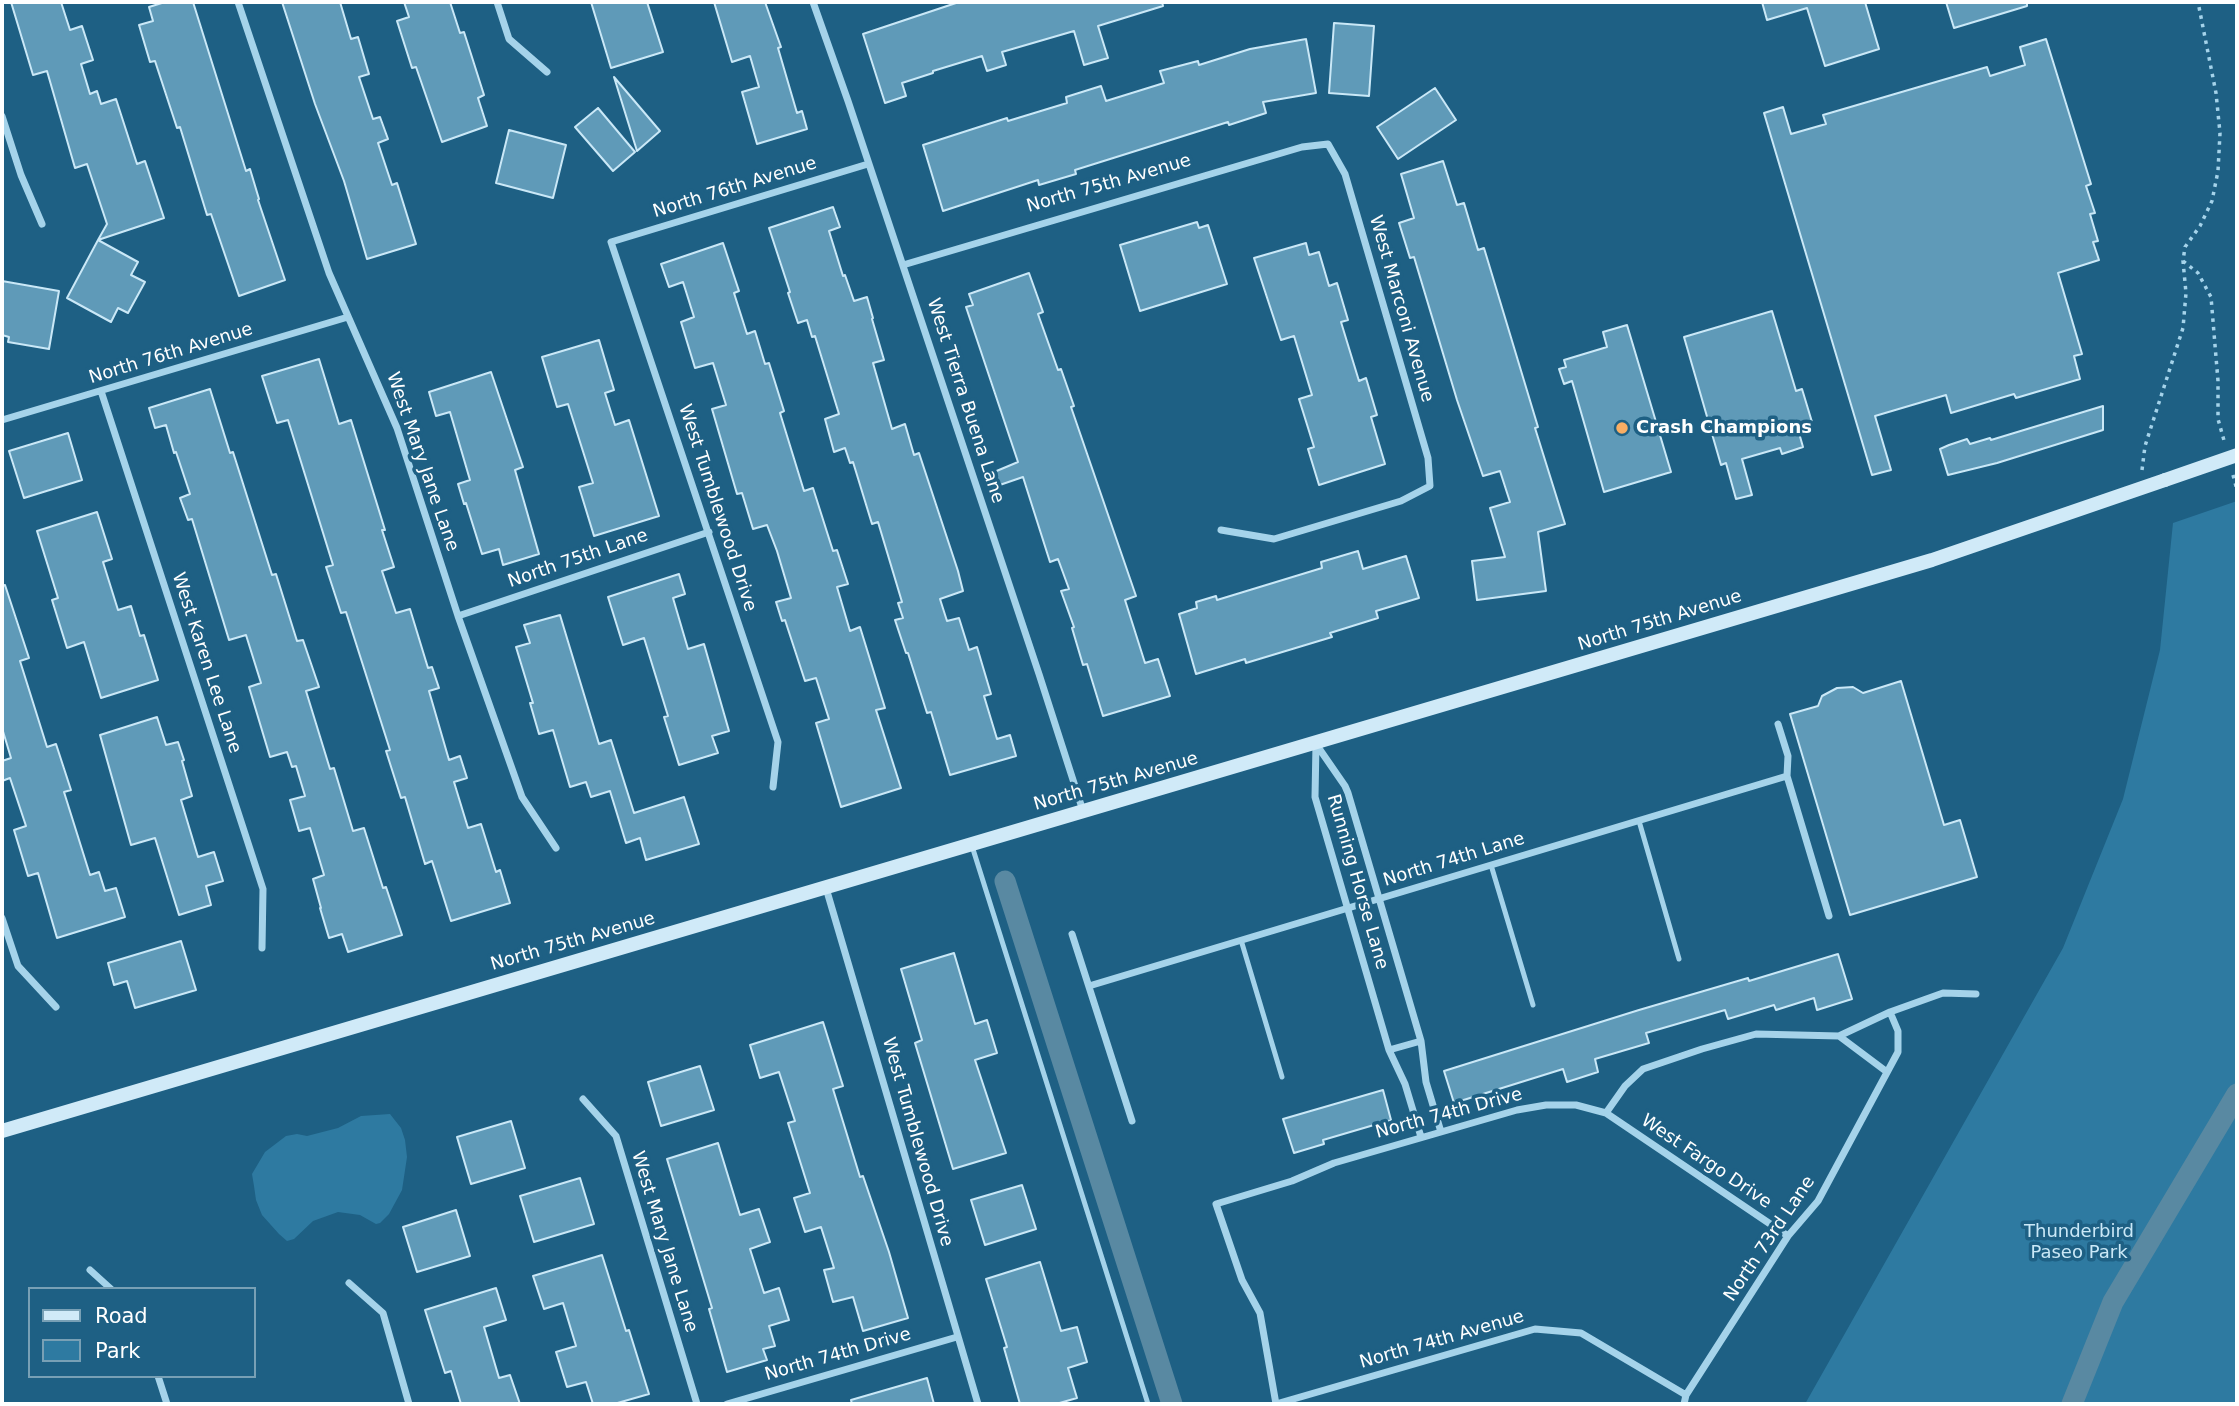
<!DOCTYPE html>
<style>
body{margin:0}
#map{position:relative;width:2239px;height:1406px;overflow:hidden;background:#1e6084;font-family:"DejaVu Sans",sans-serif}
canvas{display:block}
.frame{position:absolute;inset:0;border:4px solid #fff;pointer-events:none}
.legend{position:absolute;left:28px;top:1287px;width:228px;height:91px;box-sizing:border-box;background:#1e6084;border:2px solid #78a0b5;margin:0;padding:9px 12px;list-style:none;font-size:21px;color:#fff}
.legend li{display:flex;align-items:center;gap:14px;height:35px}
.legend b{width:35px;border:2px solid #78a0b5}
</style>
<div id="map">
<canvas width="2239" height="1406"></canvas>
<div class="frame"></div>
<ul class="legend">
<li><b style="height:9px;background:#d0eaf8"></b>Road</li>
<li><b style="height:19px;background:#2e7aa1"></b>Park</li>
</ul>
</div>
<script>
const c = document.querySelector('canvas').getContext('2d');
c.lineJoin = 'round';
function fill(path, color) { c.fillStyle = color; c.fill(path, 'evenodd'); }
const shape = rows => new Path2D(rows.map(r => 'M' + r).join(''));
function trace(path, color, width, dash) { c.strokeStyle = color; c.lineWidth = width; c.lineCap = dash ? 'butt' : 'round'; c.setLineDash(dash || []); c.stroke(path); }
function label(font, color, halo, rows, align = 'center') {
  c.font = font + ' "DejaVu Sans",sans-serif'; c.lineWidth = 7; c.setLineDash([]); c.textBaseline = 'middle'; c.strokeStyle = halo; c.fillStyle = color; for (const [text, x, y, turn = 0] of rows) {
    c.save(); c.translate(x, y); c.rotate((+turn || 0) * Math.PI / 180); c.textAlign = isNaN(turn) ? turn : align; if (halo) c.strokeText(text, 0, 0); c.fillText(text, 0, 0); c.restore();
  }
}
fill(shape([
 [2237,501,2237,1404,1805,1404,2063,948,2123,799,2160,650,2173,523],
 [390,1114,401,1128,405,1140,407,1157,402,1190,389,1214,380,1223,376,1224,360,1215,338,1212,313,1221,294,1239,287,1241,279,1234,262,1215,256,1200,254,1186,252,1174,265,1152,286,1136,297,1134,307,1136,338,1128,361,1116]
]), '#2e7aa1');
trace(shape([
 [1005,881,1172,1404],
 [2072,1404,2113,1302,2237,1094]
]), '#5989a2', 21);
const building = shape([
 [11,2,61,2,70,30,82,26,93,60,81,64,90,94,97,91,101,104,116,99,137,164,145,161,164,218,98,240,107,224,87,164,75,168,47,71,33,75,11,2],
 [165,2,193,2,246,171,250,169,259,199,258,200,285,280,239,296,211,214,207,215,180,127,177,128,155,61,150,62,139,25,153,21,149,7,165,2],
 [282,2,340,2,351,39,358,37,369,74,359,77,373,119,380,117,388,139,378,143,392,185,397,183,416,244,367,259,344,181,315,104,282,2],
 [404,2,450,2,460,33,464,32,484,95,478,98,487,126,442,142,416,67,412,68,397,21,409,17,404,2],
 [591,2,647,2,663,52,611,68,591,2],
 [714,2,765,2,781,47,778,48,797,113,802,111,807,129,757,144,742,92,759,87,750,56,732,62,714,2],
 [959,2,1162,2,1163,6,1098,26,1108,58,1084,65,1074,31,1002,52,1006,65,987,71,982,56,933,71,933,73,902,83,906,96,885,103,863,34,959,2],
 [1762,2,1865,2,1879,49,1825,66,1807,8,1767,20,1762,2],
 [1946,2,2027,2,2027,6,1954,28,1946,2],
 [1334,23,1374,26,1369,96,1329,93,1334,23],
 [1306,39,1316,93,1263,102,1266,113,1229,125,1228,122,1075,170,1076,174,1039,185,1038,180,943,211,923,145,1007,118,1008,121,1067,103,1066,97,1101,86,1106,101,1164,83,1160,71,1198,61,1199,65,1250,49,1306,39],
 [2046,39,2091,184,2086,186,2095,213,2090,214,2098,241,2093,242,2099,260,2058,273,2082,354,2074,356,2080,379,2016,398,2014,394,1951,413,1946,395,1875,416,1891,470,1872,475,1764,113,1783,107,1791,134,1826,124,1823,115,1987,67,1990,76,2025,65,2020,47,2046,39],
 [614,77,660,131,637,151,614,77],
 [1435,88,1456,120,1398,159,1377,127,1435,88],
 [598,108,635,152,613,171,575,127,598,108],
 [509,130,566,145,553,198,496,183,509,130],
 [1443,161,1457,205,1464,203,1478,250,1484,248,1538,427,1535,428,1565,524,1538,532,1546,591,1477,600,1472,561,1505,557,1490,508,1510,502,1500,471,1483,476,1457,400,1414,257,1410,258,1399,223,1414,218,1401,174,1443,161],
 [833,207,840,227,829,231,843,276,845,275,854,301,867,297,873,318,872,319,884,360,873,363,892,429,905,424,914,455,919,453,958,571,963,591,940,599,947,621,959,618,969,650,977,647,991,694,984,696,997,739,1010,735,1016,756,950,775,931,712,927,713,908,653,906,653,895,620,903,618,898,603,902,602,878,522,872,524,853,462,850,463,845,448,834,452,825,419,839,414,815,336,812,337,807,320,798,323,788,293,790,292,769,228,833,207],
 [1197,222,1199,228,1208,225,1227,284,1140,311,1120,245,1197,222],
 [98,240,138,262,131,275,145,282,128,313,118,308,111,322,67,298,98,240],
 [723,243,739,291,734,293,747,334,755,331,765,364,769,363,784,411,780,413,804,491,813,488,833,551,837,550,848,584,837,587,850,631,860,627,885,708,876,710,901,788,841,807,816,723,829,719,816,678,805,681,785,620,782,621,776,602,791,598,777,551,767,525,753,529,742,493,737,494,712,409,726,405,713,363,695,368,681,322,694,317,683,282,669,287,661,264,723,243],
 [1306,243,1309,255,1319,252,1329,286,1337,283,1348,320,1341,322,1359,381,1366,378,1377,415,1371,417,1385,464,1319,485,1308,449,1314,447,1299,399,1312,395,1294,336,1281,340,1254,258,1306,243],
 [1029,273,1043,312,1038,314,1058,370,1061,369,1074,406,1071,407,1136,596,1125,600,1145,663,1158,659,1170,696,1103,716,1087,664,1083,665,1072,628,1074,627,1061,591,1069,589,1058,559,1050,562,1023,477,991,488,987,475,1018,462,966,307,973,305,969,294,1029,273],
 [2,281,59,291,49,349,8,342,9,337,2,335,2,281],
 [1772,311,1796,391,1802,389,1812,422,1797,426,1803,447,1782,454,1780,448,1742,459,1752,495,1736,499,1726,463,1721,465,1684,337,1772,311],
 [1627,325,1671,472,1604,492,1572,381,1564,384,1559,369,1566,367,1564,360,1607,347,1603,332,1627,325],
 [599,340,614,390,605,393,615,425,629,420,659,516,594,536,579,487,593,483,568,404,557,407,542,357,599,340],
 [319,359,339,424,351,420,385,530,382,530,394,567,382,571,396,613,410,609,428,668,432,667,439,688,429,691,449,760,460,756,467,778,454,782,468,828,481,824,496,872,500,870,510,903,451,921,432,861,425,864,405,797,401,798,386,751,390,750,346,612,341,613,326,567,333,565,288,420,277,423,262,376,319,359],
 [491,372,523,467,515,470,539,554,503,565,499,549,482,554,466,503,464,504,458,484,470,480,450,412,436,416,429,392,491,372],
 [210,389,230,453,233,452,272,575,276,574,297,641,303,640,319,687,306,691,330,769,334,768,353,831,364,828,383,888,386,887,402,935,348,952,342,934,329,938,320,908,321,908,313,879,324,875,310,828,299,831,290,800,305,796,296,766,292,767,287,752,270,757,249,687,261,683,246,635,229,640,192,519,188,520,180,498,190,494,176,452,174,453,166,425,155,428,149,408,210,389],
 [2103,406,2103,430,1997,463,1948,475,1940,449,1949,445,1967,439,1970,444,1990,438,1991,440,2103,406],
 [68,433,82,480,24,498,9,451,68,433],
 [97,512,112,559,103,562,118,610,131,606,140,636,144,635,158,680,101,698,84,642,67,648,52,600,58,598,37,531,97,512],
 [1358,551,1363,569,1406,556,1419,598,1376,611,1378,618,1330,633,1332,637,1246,663,1245,659,1196,674,1179,614,1197,608,1196,602,1216,596,1217,600,1322,568,1321,562,1358,551],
 [679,574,685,594,673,598,688,649,704,644,729,731,712,736,718,753,679,765,664,717,668,716,644,638,623,645,608,597,679,574],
 [5,585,29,658,20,661,47,747,56,744,71,790,64,792,90,875,99,872,105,891,116,888,125,917,57,938,38,873,28,876,14,830,26,826,10,778,2,781,2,761,11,758,2,728,2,586,5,585],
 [560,615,599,744,611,740,634,813,684,797,699,844,646,860,640,838,626,843,610,791,591,797,586,782,570,787,553,730,539,734,530,703,533,703,516,647,530,643,524,625,560,615],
 [1901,681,1944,825,1960,820,1977,877,1850,915,1790,714,1818,706,1822,696,1837,688,1853,687,1863,693,1901,681],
 [157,717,166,745,178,742,184,760,182,761,192,796,181,800,198,857,214,852,223,881,206,886,211,905,179,915,155,838,131,845,100,735,157,717],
 [181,941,196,990,135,1008,127,981,114,985,108,963,181,941],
 [954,953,975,1024,987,1020,997,1053,975,1060,1006,1153,953,1169,915,1043,922,1040,901,969,954,953],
 [1838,954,1852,999,1817,1010,1814,998,1776,1010,1774,1005,1728,1019,1725,1010,1646,1033,1649,1043,1595,1059,1598,1072,1567,1082,1563,1069,1454,1103,1444,1071,1639,1010,1748,978,1749,981,1838,954],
 [823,1022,843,1086,833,1089,860,1177,863,1176,889,1252,908,1318,863,1331,853,1297,833,1302,824,1270,834,1268,821,1227,805,1232,794,1198,810,1193,788,1123,795,1121,779,1072,760,1078,750,1045,823,1022],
 [700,1066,714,1110,661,1126,648,1082,700,1066],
 [1383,1090,1391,1120,1323,1140,1324,1144,1294,1153,1283,1119,1383,1090],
 [511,1121,525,1168,471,1184,457,1137,511,1121],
 [718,1143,740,1215,759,1209,770,1242,750,1249,764,1293,779,1288,789,1320,769,1326,775,1346,763,1349,767,1360,727,1372,709,1309,712,1308,667,1159,718,1143],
 [580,1178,594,1224,534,1242,520,1196,580,1178],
 [1022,1185,1036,1229,985,1245,971,1200,1022,1185],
 [456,1210,470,1256,417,1272,403,1227,456,1210],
 [602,1255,626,1331,629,1330,649,1394,614,1404,593,1404,586,1382,567,1387,556,1352,576,1346,563,1303,544,1309,533,1276,602,1255],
 [1040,1262,1061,1331,1077,1327,1087,1362,1068,1368,1077,1398,1056,1404,1020,1404,1004,1348,1007,1347,986,1279,1040,1262],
 [496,1288,506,1320,484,1327,499,1378,510,1375,520,1404,461,1404,451,1371,445,1373,425,1310,496,1288],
 [927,1378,934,1404,852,1404,851,1400,927,1378]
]);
fill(building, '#5f9ab8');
trace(building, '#cae8f7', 2);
trace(shape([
 [2183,261,2198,273,2211,297,2218,381,2218,419,2225,444],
 [2142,470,2145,446,2183,328,2186,293,2183,261,2185,247,2200,226,2212,201,2218,171,2220,133,2216,93,2198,2],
 [2233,475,2237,490]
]), '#a5d3ea', 3.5, [3.5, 5]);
trace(shape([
 [1639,821,1679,959],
 [972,846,1148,1404],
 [1491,865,1533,1005],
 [1241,940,1282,1077]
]), '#a5d3ea', 5);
trace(shape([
 [238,2,329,273,397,428,458,616,522,797,556,848],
 [497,2,509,39,547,72],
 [813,2,848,101,1039,674,1083,811],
 [2,116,21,175,42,224],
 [903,265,1302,147,1328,144,1345,174,1428,458,1430,486,1401,501,1274,539,1221,530],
 [101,391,263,889,262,948],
 [2,420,348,317],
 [458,616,709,532],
 [1778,724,1788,756,1787,776,1829,916],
 [1316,744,1345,786,1348,793,1421,1041,1426,1082,1441,1132],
 [1316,744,1315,797,1389,1050,1405,1084,1421,1137],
 [773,787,778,742,611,242,868,164],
 [826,888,978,1404],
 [2,918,18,966,56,1007],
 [1072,934,1132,1121],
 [1089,986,1787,776],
 [1839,1036,1887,1072],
 [1389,1050,1421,1041],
 [583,1099,616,1136,697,1404],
 [1606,1113,1625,1086,1643,1069,1702,1049,1756,1034,1839,1036,1890,1012,1943,993,1976,994],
 [90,1270,111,1289],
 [349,1283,383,1313,409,1404],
 [158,1376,167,1404],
 [727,1404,957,1337],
 [1276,1404,1260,1313,1242,1280,1216,1204,1292,1181,1334,1163,1517,1110,1546,1105,1576,1105,1606,1113,1788,1236],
 [1276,1404,1535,1329,1581,1333,1686,1395],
 [1684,1404,1686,1395,1788,1236,1818,1201,1898,1052,1898,1031,1890,1012]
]), '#a5d3ea', 7);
trace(shape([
 [2,1131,1932,560,2165,480]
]), '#d0eaf8', 14);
trace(shape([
 [2165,480,2237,455]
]), '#d0eaf8', 14);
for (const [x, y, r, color] of [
 [1622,428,7,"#f9ae64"]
]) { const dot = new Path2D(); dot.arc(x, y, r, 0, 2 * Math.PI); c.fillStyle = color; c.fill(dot); trace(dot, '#1e6084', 2.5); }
label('18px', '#fff', '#1e6084', [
 ["North 75th Avenue",1109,184,-16],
 ["North 76th Avenue",735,188,-17],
 ["West Marconi Avenue",1401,309,74],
 ["North 76th Avenue",171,354,-17],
 ["West Tierra Buena Lane",965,401,72],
 ["West Mary Jane Lane",422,462,71],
 ["West Tumblewood Drive",717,508,72],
 ["North 75th Lane",578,559,-19],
 ["North 75th Avenue",1660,621,-17],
 ["West Karen Lee Lane",206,663,72],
 ["North 75th Avenue",1116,782,-16],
 ["North 74th Lane",1454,860,-17],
 ["Running Horse Lane",1357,882,74],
 ["North 75th Avenue",573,942,-16],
 ["North 74th Drive",1449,1114,-15],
 ["West Tumblewood Drive",917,1142,74],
 ["West Fargo Drive",1706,1162,34],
 ["North 73rd Lane",1770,1239,-56],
 ["West Mary Jane Lane",664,1242,73],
 ["North 74th Avenue",1442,1340,-16],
 ["North 74th Drive",838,1355,-16]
]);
label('bold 18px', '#fff', '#1e6084', [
 ["Crash Champions",1636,428]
], 'left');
label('18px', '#cae8f7', '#1e6084', [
 ["Thunderbird",2079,1232],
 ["Paseo Park",2079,1253]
]);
</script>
